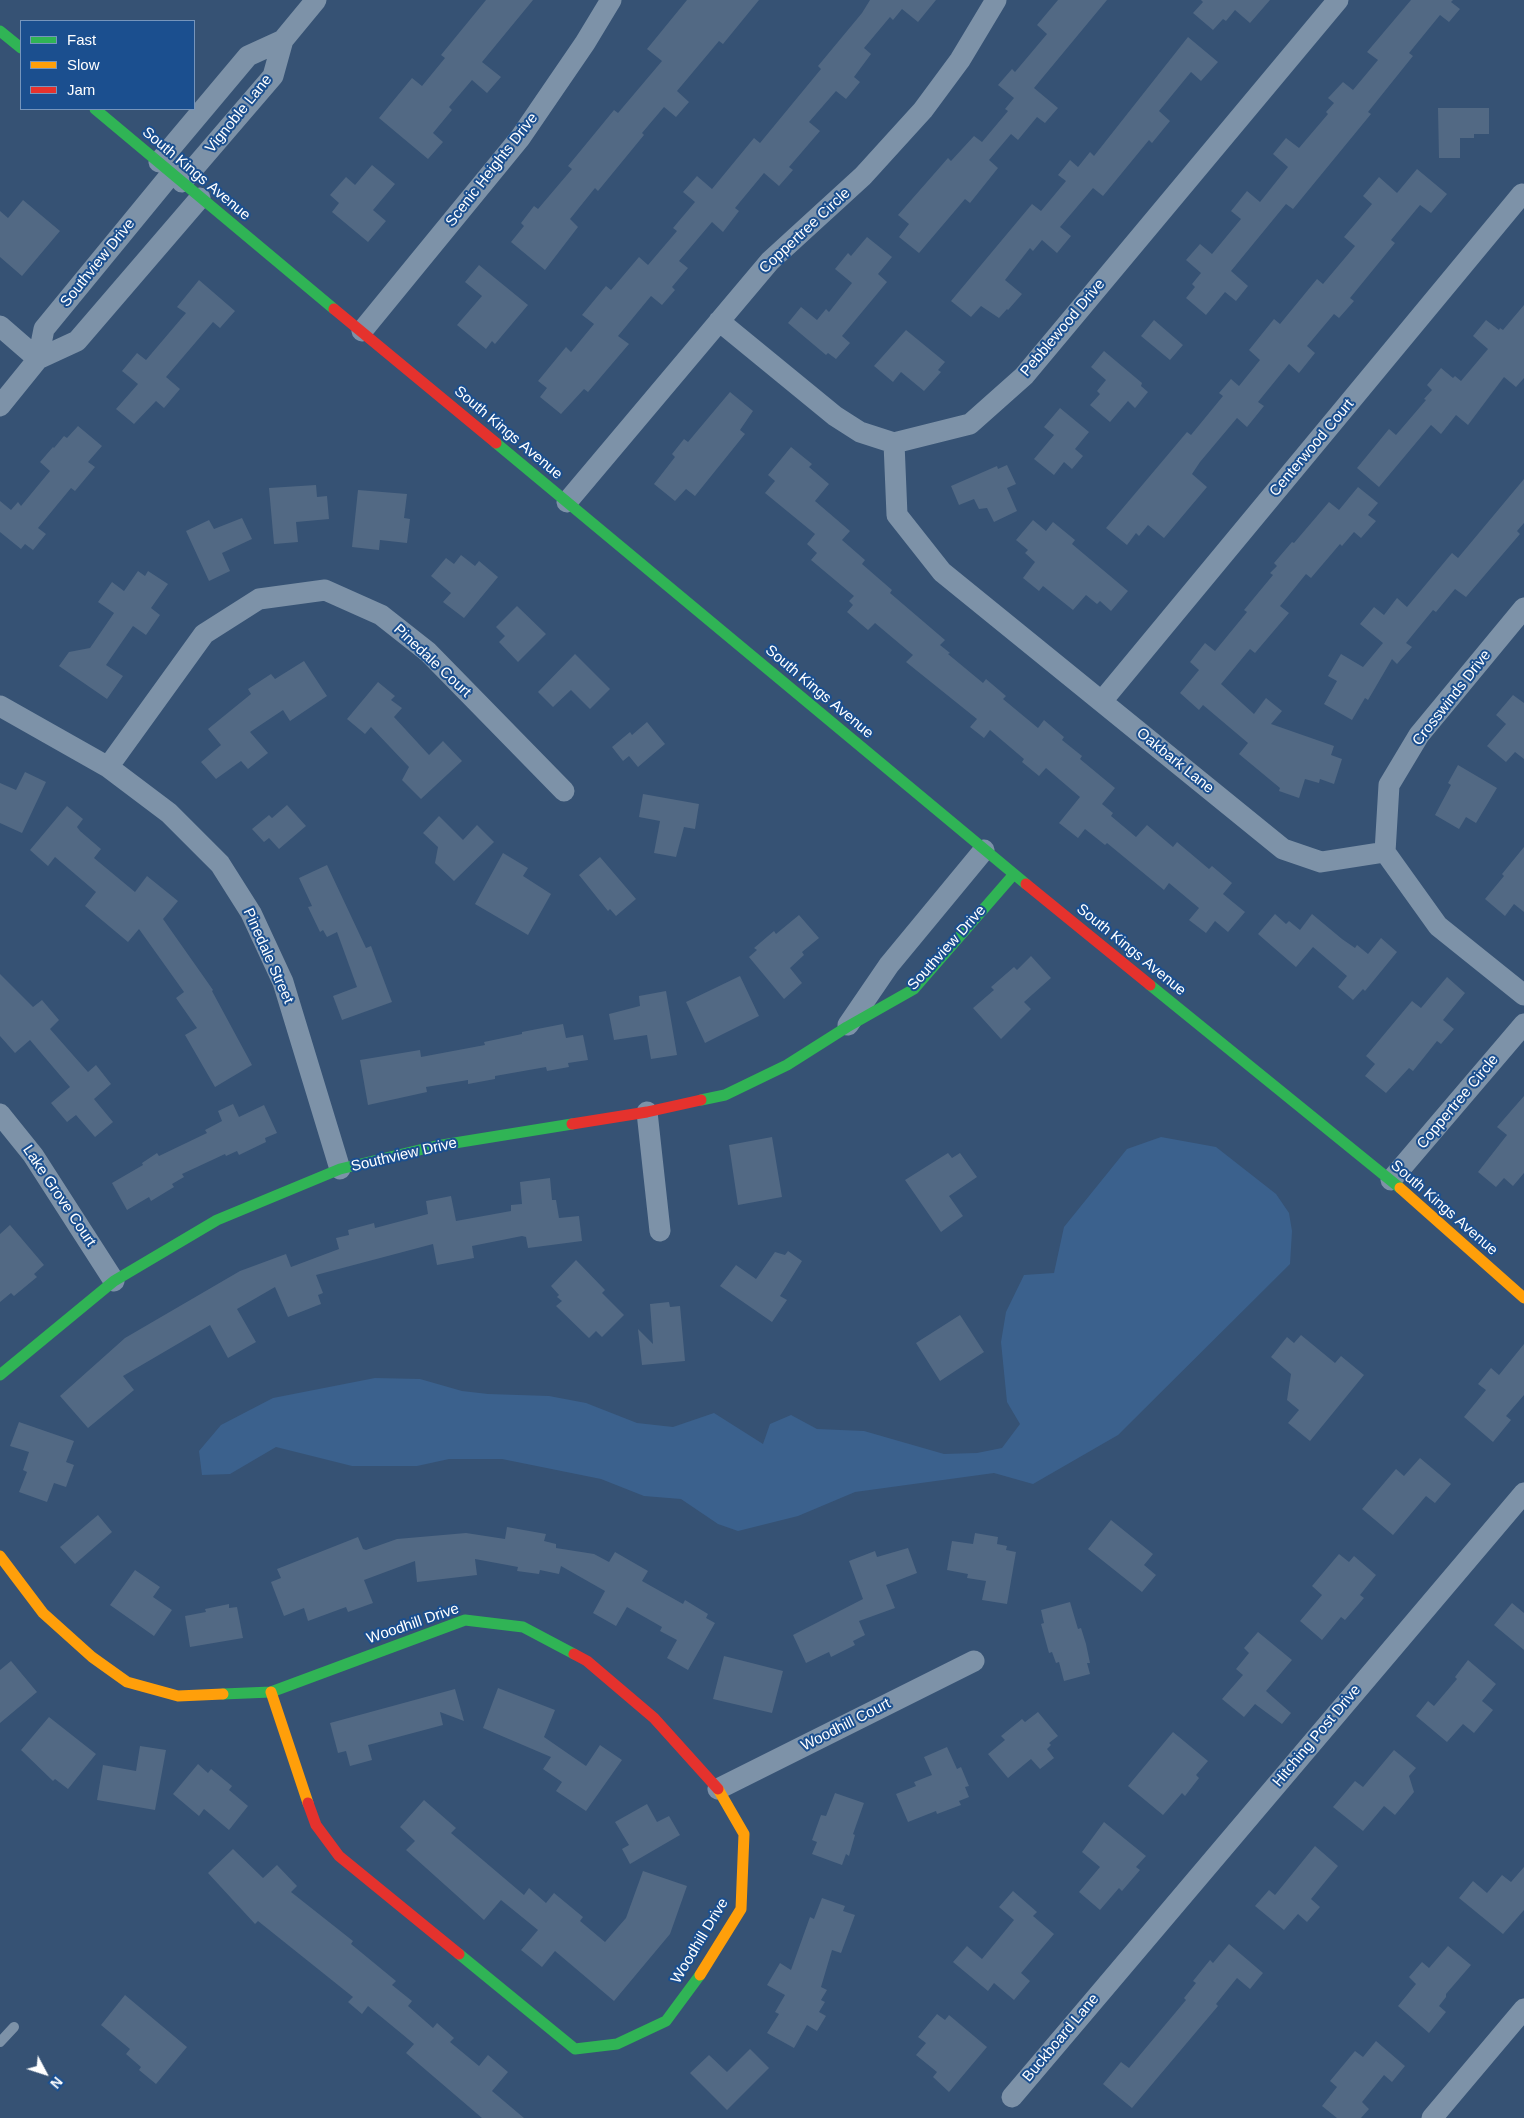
<!DOCTYPE html>
<style>
body{margin:0}
#map{position:relative;width:1524px;height:2118px;overflow:hidden;background:#365274;font-family:Arial,sans-serif}
canvas{display:block}
.legend{position:absolute;left:20px;top:20px;width:175px;height:90px;box-sizing:border-box;background:#1b4f8f;border:1px solid #7695bc;margin:0;padding:6px 9px;list-style:none;font-size:15px;color:#fff}
.legend li{display:flex;align-items:center;gap:10px;height:25px}
.legend b{width:25px;border:1px solid #7695bc}
.north{position:absolute;left:20px;top:2048px;width:50px;height:50px;-webkit-text-stroke:4px #1b4f8f;paint-order:stroke;rotate:130deg;font-size:14px;font-weight:700;line-height:20px;text-align:center;color:#fff}
.north::after{content:'';display:block;margin:auto;width:18px;height:22px;background:#fff;clip-path:polygon(50% 0,100% 100%,50% 72%,0 100%)}
</style>
<div id="map">
<canvas width="1524" height="2118"></canvas>
<ul class="legend">
<li><b style="height:6px;background:#30b455"></b>Fast</li>
<li><b style="height:6px;background:#ff9f0a"></b>Slow</li>
<li><b style="height:6px;background:#e5322d"></b>Jam</li>
</ul>
<div class="north">N</div>
</div>
<script>
const c = document.querySelector('canvas').getContext('2d');
c.lineJoin = 'round';
function fill(path, color) { c.fillStyle = color; c.fill(path, 'evenodd'); }
const shape = rows => new Path2D(rows.map(r => 'M' + r).join(''));
function trace(path, color, width, dash) { c.strokeStyle = color; c.lineWidth = width; c.lineCap = dash ? 'butt' : 'round'; c.setLineDash(dash || []); c.stroke(path); }
function label(font, color, halo, rows, align = 'center') {
  c.font = font + ' Arial,sans-serif'; c.lineWidth = 4; c.setLineDash([]); c.textBaseline = 'middle'; c.strokeStyle = halo; c.fillStyle = color; for (const [text, x, y, turn = 0] of rows) {
    c.save(); c.translate(x, y); c.rotate((+turn || 0) * Math.PI / 180); c.textAlign = isNaN(turn) ? turn : align; if (halo) c.strokeText(text, 0, 0); c.fillText(text, 0, 0); c.restore();
  }
}
fill(shape([
 [1161,1137,1216,1147,1276,1194,1289,1213,1292,1231,1290,1264,1118,1435,1033,1484,994,1473,855,1492,798,1516,738,1531,718,1524,681,1499,644,1496,601,1479,502,1459,449,1459,417,1466,352,1466,276,1447,230,1474,202,1475,199,1451,221,1425,273,1398,375,1378,420,1379,462,1391,488,1394,549,1396,586,1403,637,1423,673,1427,714,1413,763,1444,770,1424,791,1415,817,1429,864,1431,944,1454,977,1453,1002,1448,1020,1424,1007,1402,1001,1342,1006,1312,1024,1275,1054,1273,1064,1227,1127,1149]
]), '#3b618d');
fill(shape([
 [486,0,533,0,482,62,501,77,487,93,472,80,449,107,452,110,433,133,443,142,428,159,379,118,412,78,422,86,445,58,441,55],
 [687,0,759,0,723,44,719,41,677,91,689,102,676,117,664,107,642,133,644,135,598,191,595,188,570,219,578,227,545,270,511,242,524,226,521,223,534,206,538,209,572,169,568,166,614,110,618,113,662,61,647,49],
 [870,0,936,0,918,22,902,9,893,20,890,17,864,48,871,54,854,77,860,82,846,99,836,91,809,122,820,131,789,167,793,170,779,186,764,173,735,208,739,211,723,232,712,222,679,261,688,268,672,287,675,290,662,305,651,296,618,336,629,344,588,392,584,389,561,414,540,397,547,388,538,381,566,347,571,352,594,324,582,315,606,286,611,290,639,257,648,265,677,231,673,228,695,202,683,192,697,176,712,189,754,138,760,143,821,69,818,66,862,13],
 [1058,0,1107,0,1034,88,1058,108,1045,123,1037,117,1018,140,1011,134,989,160,998,168,970,203,965,199,919,253,899,237,909,224,898,215,948,158,951,161,974,136,982,142,1008,111,1005,109,1014,98,998,85,1012,69,1015,72,1047,34,1037,25],
 [1201,0,1270,0,1250,23,1235,10,1226,21,1223,19,1213,30,1193,13,1203,2],
 [1411,0,1453,0,1451,2,1460,9,1449,22,1440,15,1409,53,1413,56,1368,112,1371,114,1325,170,1293,209,1286,204,1231,271,1248,286,1236,301,1225,292,1206,315,1186,298,1195,287,1192,284,1201,273,1186,260,1200,244,1212,254,1241,219,1231,211,1247,191,1260,202,1288,167,1273,154,1286,138,1299,148,1328,114,1326,112,1334,103,1328,98,1343,82,1353,90,1378,60,1367,52],
 [1188,37,1218,62,1201,81,1191,72,1159,111,1170,121,1152,143,1149,140,1103,196,1093,188,1060,227,1071,236,1057,253,1042,240,1033,251,1030,248,1005,280,1022,294,1008,310,1007,309,999,318,981,306,971,317,951,301,1032,204,1041,211,1066,181,1058,175,1070,160,1078,167,1090,152,1094,156],
 [1438,108,1489,108,1489,134,1474,134,1474,138,1460,138,1460,158,1439,158],
 [372,165,395,184,373,210,386,221,368,242,332,212,339,203,330,195,346,177,355,185],
 [1417,169,1447,194,1431,213,1420,205,1391,240,1395,243,1350,298,1354,301,1339,318,1334,314,1307,346,1315,353,1299,373,1289,364,1258,402,1264,406,1247,427,1237,418,1200,462,1192,474,1207,487,1164,538,1148,525,1139,536,1136,533,1127,545,1106,528,1187,432,1191,435,1223,396,1219,393,1231,379,1239,386,1260,360,1249,350,1274,319,1280,324,1317,279,1323,284,1355,246,1344,237,1372,204,1363,196,1379,177,1397,193],
 [23,200,60,231,22,276,0,257,0,211,8,218],
 [867,237,892,257,878,274,887,282,842,336,850,343,836,359,828,353,826,355,788,323,801,307,817,320,826,309,829,312,852,283,835,269,848,253,851,256],
 [479,265,528,305,495,344,492,341,486,349,457,325,482,296,465,282],
 [199,280,235,311,220,328,213,322,166,377,180,389,164,408,156,401,134,424,116,409,138,384,122,371,137,353,146,360,186,313,177,307],
 [1524,305,1524,378,1516,387,1504,377,1468,425,1456,415,1441,434,1431,425,1379,487,1357,468,1389,429,1396,435,1426,400,1424,399,1432,390,1427,385,1441,368,1453,378,1455,376,1461,381,1488,349,1473,336,1486,320,1499,330,1500,328,1503,330],
 [1154,320,1183,345,1170,360,1141,336],
 [906,330,945,362,938,370,941,372,924,391,901,372,893,382,874,366],
 [1104,351,1142,383,1141,386,1148,392,1135,408,1128,401,1110,422,1090,405,1100,394,1097,391,1106,380,1091,367],
 [730,392,753,411,740,430,745,434,695,496,686,489,675,501,654,484,675,457,672,454,684,439,688,442],
 [1060,408,1089,432,1075,449,1083,456,1072,469,1064,462,1054,475,1034,459,1054,435,1044,427],
 [78,426,102,446,88,462,95,467,75,491,71,488,38,528,46,534,33,550,25,544,21,549,0,532,0,501,11,510,18,502,21,506,50,471,40,462,53,447,54,448,64,436,67,438],
 [791,447,812,464,809,467,829,484,815,501,850,531,842,540,865,560,862,564,892,590,890,593,945,640,940,645,950,653,948,654,983,683,986,679,1006,696,1003,699,1038,728,1044,720,1064,737,1062,740,1082,756,1080,759,1115,788,1102,804,1113,813,1111,816,1136,837,1147,825,1173,847,1177,842,1209,869,1212,866,1232,883,1223,894,1245,912,1228,932,1215,921,1206,933,1189,920,1199,908,1169,883,1164,890,1107,843,1105,845,1085,829,1078,838,1059,823,1080,797,1046,768,1039,776,1022,762,1024,759,990,730,984,738,970,727,977,719,906,662,913,655,875,623,868,630,847,612,853,605,849,601,854,596,811,560,817,553,807,544,815,534,765,493,775,481,768,475],
 [1007,465,1016,484,1007,488,1017,511,994,522,987,508,979,509,974,499,959,505,951,486,997,466,998,469],
 [1524,479,1524,523,1517,531,1520,534,1466,597,1455,589,1436,612,1433,610,1406,643,1412,647,1397,664,1392,659,1368,700,1365,698,1352,720,1324,704,1337,681,1328,676,1341,654,1363,667,1383,643,1360,624,1374,607,1384,615,1397,598,1407,607,1452,553,1458,558],
 [316,485,317,497,327,496,329,519,296,522,298,542,274,544,269,488],
 [1358,487,1378,503,1368,515,1376,521,1361,538,1354,532,1342,546,1340,544,1311,578,1306,574,1280,606,1289,613,1255,653,1250,649,1221,684,1254,714,1266,698,1282,711,1271,724,1334,746,1331,755,1342,759,1334,784,1320,779,1319,783,1305,779,1299,798,1279,791,1280,788,1239,754,1248,743,1203,705,1199,710,1180,693,1199,670,1190,662,1205,643,1215,651,1247,612,1244,610,1273,575,1270,573,1277,566,1274,563,1292,542,1294,543,1329,502,1339,510],
 [358,490,407,494,404,518,410,519,407,543,380,540,379,550,352,547],
 [242,518,252,539,222,553,230,571,209,581,186,531,209,520,214,529],
 [1033,520,1046,531,1053,522,1075,540,1072,544,1128,591,1111,611,1100,601,1097,604,1086,595,1073,610,1043,586,1039,591,1023,578,1035,562,1025,553,1028,550,1016,540],
 [461,555,475,566,479,561,498,577,464,618,443,602,451,593,431,576,446,558,454,564],
 [138,571,145,576,148,571,168,584,151,608,160,615,146,635,133,626,106,665,123,676,107,699,59,666,69,652,90,648,114,613,98,602,112,582,124,591],
 [517,606,546,634,518,662,499,642,505,636,496,627],
 [575,654,610,689,590,709,571,690,553,707,538,692],
 [304,661,327,696,290,721,283,710,250,732,268,753,248,769,241,761,216,779,201,762,221,745,208,729,251,694,248,689,271,674,275,679],
 [378,682,395,696,391,700,402,708,394,717,429,755,443,741,462,761,421,799,402,780,409,767,371,727,365,734,347,719],
 [1513,695,1524,703,1524,759,1515,752,1506,762,1487,746,1506,724,1496,715],
 [647,722,665,744,638,767,629,756,623,761,612,747,630,732,632,735],
 [1458,765,1497,788,1476,823,1466,817,1459,829,1435,815,1451,785,1448,783],
 [25,772,46,782,22,833,0,823,0,783,16,790],
 [643,794,699,804,695,829,684,827,676,857,654,853,660,821,639,817],
 [287,805,306,826,279,849,269,838,264,842,252,829,269,815,272,818],
 [67,806,83,819,77,827,80,831,101,849,94,858,135,892,147,876,178,901,163,919,213,990,212,991,252,1065,215,1087,185,1035,197,1028,176,998,184,992,139,929,128,942,85,906,96,892,55,857,48,866,30,850],
 [439,816,463,840,477,825,494,842,454,881,435,863,438,847,423,833],
 [1524,847,1524,912,1514,904,1505,916,1485,899,1504,876,1502,874],
 [503,853,528,868,523,876,551,894,528,935,475,904],
 [600,857,636,899,616,916,610,909,608,911,579,875],
 [327,865,366,948,371,946,392,1002,342,1020,333,996,357,987,337,932,327,937,323,930,320,932,308,907,312,906,299,878],
 [1275,914,1286,924,1289,921,1300,930,1312,914,1342,939,1355,948,1357,945,1368,954,1381,938,1397,952,1365,991,1363,989,1353,1000,1338,987,1347,976,1313,947,1296,967,1258,934],
 [799,915,819,938,802,952,804,955,790,968,802,983,784,999,749,957,757,950,754,948,774,931,776,934],
 [1031,956,1051,978,1024,1002,1031,1009,1001,1039,973,1008,994,990,991,987,1014,967,1017,970],
 [0,974,33,1007,42,1000,59,1020,50,1029,88,1072,96,1065,111,1084,94,1099,113,1122,95,1137,76,1115,67,1122,51,1103,70,1087,30,1040,15,1053,0,1036],
 [740,976,759,1016,705,1043,686,1002],
 [1447,977,1465,993,1443,1020,1454,1029,1441,1044,1437,1041,1413,1071,1409,1068,1386,1093,1365,1076,1375,1064,1366,1056,1412,1001,1421,1008],
 [666,991,677,1055,651,1059,647,1035,614,1040,609,1014,640,1006,639,996],
 [563,1024,566,1038,583,1035,588,1060,568,1063,569,1067,547,1071,546,1067,495,1076,495,1079,468,1084,468,1080,426,1087,427,1092,368,1105,360,1060,420,1050,421,1057,485,1045,484,1042,522,1034,522,1032],
 [1524,1096,1524,1173,1513,1186,1504,1178,1496,1187,1478,1172,1507,1135,1497,1127],
 [233,1104,239,1117,264,1105,277,1133,265,1138,266,1142,239,1155,237,1151,226,1156,225,1154,182,1174,184,1177,172,1184,174,1187,151,1201,149,1197,127,1210,112,1183,143,1165,142,1163,157,1153,159,1156,207,1133,205,1130,222,1121,218,1111],
 [772,1137,782,1197,738,1205,729,1145],
 [948,1153,952,1158,960,1153,977,1177,949,1196,963,1216,941,1232,905,1180],
 [550,1178,552,1200,556,1200,559,1218,579,1216,582,1241,528,1248,526,1237,522,1236,472,1246,474,1258,437,1265,433,1244,316,1275,323,1293,318,1295,321,1304,288,1317,275,1287,237,1309,256,1342,228,1358,210,1325,123,1376,134,1390,88,1428,60,1396,125,1338,240,1271,286,1254,291,1267,339,1249,336,1238,349,1235,348,1230,374,1223,375,1228,428,1214,426,1201,451,1196,456,1221,511,1211,511,1205,522,1204,520,1182],
 [10,1225,44,1265,34,1274,37,1277,14,1296,11,1293,0,1302,0,1234],
 [788,1251,802,1261,780,1296,787,1300,772,1322,720,1286,736,1265,756,1279,775,1252,785,1255],
 [576,1260,605,1290,602,1293,624,1315,602,1337,596,1331,589,1338,556,1306,562,1301,557,1297,559,1295,551,1286],
 [669,1302,670,1307,680,1306,685,1361,642,1365,638,1329,653,1344,650,1304],
 [960,1315,984,1352,940,1381,916,1343],
 [1301,1335,1335,1363,1341,1356,1364,1375,1310,1441,1288,1423,1299,1410,1287,1400,1291,1374,1271,1357,1287,1337,1294,1343],
 [1524,1344,1524,1395,1506,1416,1511,1420,1493,1442,1464,1417,1486,1390,1478,1384,1491,1368,1499,1375],
 [19,1422,74,1441,66,1462,74,1465,66,1487,54,1483,47,1502,19,1492,27,1472,23,1470,29,1452,10,1446],
 [1420,1458,1451,1484,1435,1503,1426,1496,1393,1535,1362,1509,1396,1469,1404,1476],
 [98,1515,112,1532,75,1564,60,1547],
 [1111,1520,1153,1554,1144,1565,1156,1575,1142,1592,1088,1549],
 [507,1527,546,1534,544,1541,556,1544,556,1548,594,1554,609,1562,615,1552,648,1571,642,1581,683,1604,685,1600,708,1614,706,1618,715,1623,688,1670,667,1658,677,1640,660,1631,662,1627,627,1607,616,1626,593,1613,605,1591,561,1566,559,1574,540,1570,539,1574,517,1571,518,1567,475,1559,477,1575,417,1582,415,1561,364,1580,373,1603,348,1612,346,1607,308,1621,304,1608,284,1616,271,1582,281,1578,277,1569,358,1537,363,1549,366,1550,397,1539,466,1533,505,1539],
 [975,1533,998,1537,997,1544,1007,1546,1006,1550,1016,1552,1007,1604,982,1600,986,1581,967,1578,968,1574,947,1570,952,1541,973,1544],
 [908,1548,917,1573,886,1585,895,1608,859,1621,865,1635,853,1641,855,1645,831,1657,829,1652,806,1663,793,1635,863,1599,849,1561,875,1551,877,1557],
 [1339,1554,1349,1562,1354,1556,1376,1575,1360,1595,1364,1598,1345,1620,1341,1617,1322,1640,1300,1621,1322,1595,1312,1586],
 [135,1570,160,1587,153,1597,172,1610,154,1636,110,1605],
 [1070,1602,1078,1629,1081,1628,1086,1644,1090,1663,1087,1663,1090,1674,1064,1681,1059,1662,1056,1663,1052,1652,1049,1653,1041,1624,1044,1623,1041,1610],
 [1512,1603,1524,1613,1524,1650,1494,1625],
 [229,1604,229,1608,237,1607,243,1638,190,1647,185,1616,206,1612,205,1609],
 [1258,1632,1292,1660,1266,1691,1291,1713,1282,1724,1255,1704,1244,1717,1222,1699,1243,1675,1236,1669,1249,1653,1244,1648],
 [724,1656,783,1671,772,1713,713,1699],
 [1468,1660,1496,1684,1482,1701,1493,1710,1474,1733,1463,1724,1447,1742,1416,1716,1428,1701,1434,1706,1457,1679,1455,1677],
 [11,1661,37,1692,0,1723,0,1670],
 [498,1688,555,1710,544,1737,586,1766,600,1745,622,1760,586,1811,556,1791,562,1782,543,1769,551,1757,483,1728],
 [455,1689,464,1721,440,1712,443,1725,368,1745,372,1760,350,1766,346,1751,338,1753,330,1723],
 [1038,1712,1058,1736,1049,1743,1051,1745,1047,1749,1054,1758,1040,1769,1031,1759,1008,1778,988,1754,1005,1740,1001,1736,1022,1719,1025,1722],
 [49,1717,96,1754,68,1789,55,1779,53,1781,21,1750],
 [1173,1732,1208,1761,1196,1775,1199,1778,1185,1796,1182,1793,1163,1815,1128,1786],
 [140,1746,166,1750,155,1810,97,1800,103,1765,136,1771],
 [947,1747,957,1769,961,1767,969,1786,965,1787,969,1797,959,1801,961,1805,937,1814,936,1811,908,1822,896,1794,916,1786,914,1782,932,1775,924,1757],
 [1394,1750,1416,1768,1409,1776,1414,1792,1395,1815,1384,1806,1363,1831,1333,1807,1355,1781,1363,1787],
 [198,1764,208,1773,211,1769,232,1786,229,1790,248,1806,229,1830,204,1809,199,1816,173,1794],
 [835,1793,864,1803,853,1834,855,1835,849,1856,846,1854,842,1865,812,1854,817,1842,812,1840,821,1815,826,1816],
 [424,1800,456,1828,451,1833,524,1895,529,1888,546,1903,554,1893,583,1917,580,1921,605,1942,626,1918,643,1871,687,1886,670,1934,614,2001,555,1951,542,1967,521,1950,538,1930,501,1900,484,1920,406,1850,415,1841,400,1827],
 [647,1804,657,1822,669,1816,680,1835,630,1864,622,1849,629,1845,615,1822],
 [1104,1822,1146,1856,1136,1867,1140,1870,1122,1891,1119,1888,1100,1910,1079,1892,1100,1867,1082,1852],
 [1315,1846,1338,1866,1311,1899,1320,1907,1307,1922,1298,1914,1284,1930,1255,1906,1269,1890,1275,1895],
 [233,1849,263,1878,277,1865,297,1886,291,1892,353,1941,351,1944,396,1981,392,1985,412,2001,408,2006,433,2028,437,2023,454,2038,450,2042,479,2066,488,2055,508,2072,492,2091,524,2118,482,2118,406,2053,414,2044,402,2034,368,2006,362,2014,348,2002,353,1997,258,1921,255,1924,208,1873],
 [1524,1867,1524,1910,1503,1934,1459,1898,1473,1881,1487,1893,1502,1875,1511,1882],
 [1013,1891,1037,1912,1033,1916,1054,1934,1021,1973,1030,1981,1014,2000,994,1983,988,1991,953,1962,967,1946,982,1959,1014,1920,999,1907],
 [822,1898,845,1906,843,1911,855,1915,841,1953,832,1950,821,1987,827,1990,821,2000,825,2002,819,2012,826,2016,817,2031,807,2025,794,2048,767,2033,779,2014,775,2012,785,1995,767,1985,780,1963,791,1970,810,1917,814,1919],
 [1229,1944,1263,1973,1250,1989,1237,1978,1216,2004,1218,2006,1132,2108,1103,2084,1121,2062,1129,2068,1186,2000,1184,1998,1196,1983,1193,1981,1210,1960,1213,1963],
 [1448,1946,1471,1965,1446,1994,1446,1997,1439,2006,1446,2012,1429,2033,1398,2006,1416,1984,1409,1977,1422,1962,1429,1968],
 [125,1995,187,2047,156,2084,139,2070,141,2067,126,2054,130,2049,101,2025],
 [937,2014,945,2020,949,2015,987,2047,949,2092,933,2077,937,2072,916,2055,926,2043,918,2037],
 [1376,2041,1405,2066,1392,2082,1384,2075,1362,2102,1369,2109,1361,2118,1337,2118,1322,2106,1337,2087,1330,2081,1355,2051,1363,2057],
 [750,2049,769,2068,727,2110,690,2073,709,2055,727,2072]
]), '#526984');
trace(shape([
 [0,2042,14,2027]
]), '#7d92a8', 10);
trace(shape([
 [283,40,316,0],
 [159,162,248,56,283,40,273,76,182,182],
 [719,321,835,416,860,432,894,443,970,424,1024,376,1338,0],
 [0,326,38,359],
 [362,331,520,138,585,43,611,0],
 [38,359,44,329,172,173],
 [0,406,38,359,77,341,200,198],
 [894,443,897,515,942,572,1283,849,1321,862,1385,852],
 [567,502,770,261,863,176,923,110,960,60,996,0],
 [1102,701,1522,194],
 [0,706,108,767,169,813,220,864,251,913,283,982,340,1169],
 [108,767,204,634,259,599,325,590,381,615,428,652,564,791],
 [1385,852,1389,785,1419,735,1524,608],
 [1385,852,1438,926,1524,995],
 [848,1025,889,965,984,850],
 [647,1112,660,1231],
 [0,1114,33,1155,114,1281],
 [1391,1180,1524,1024],
 [718,1789,974,1661],
 [1012,2097,1524,1493],
 [1432,2118,1524,2009]
]), '#7d92a8', 21);
trace(shape([
 [0,31,21,48],
 [95,109,334,309],
 [496,443,1026,884],
 [1150,985,1400,1188],
 [701,1100,725,1095,787,1065,847,1027,914,989,1014,874],
 [0,1375,114,1281,217,1220,340,1169,436,1146,572,1124],
 [223,1694,271,1692,465,1620,523,1627,574,1654],
 [459,1954,575,2049,617,2044,666,2021,700,1975]
]), '#30b455', 11);
trace(shape([
 [1400,1188,1524,1298],
 [0,1556,43,1613,92,1657,127,1682,178,1696,223,1694],
 [271,1692,308,1803],
 [700,1975,741,1909,744,1834,718,1789]
]), '#ff9f0a', 11);
trace(shape([
 [334,309,496,443],
 [1026,884,1150,985],
 [572,1124,647,1112,701,1100],
 [574,1654,587,1661,654,1718,718,1789],
 [308,1803,316,1825,339,1856,459,1954]
]), '#e5322d', 11);
label('15px', '#fff', '#1b4f8f', [
 ["Vignoble Lane",239,114,-51],
 ["Scenic Heights Drive",492,170,-52],
 ["South Kings Avenue",196,174,40],
 ["Coppertree Circle",805,231,-43],
 ["Southview Drive",98,263,-51],
 ["Pebblewood Drive",1063,328,-50],
 ["South Kings Avenue",508,433,40],
 ["Centerwood Court",1312,448,-50],
 ["Pinedale Court",432,661,43],
 ["South Kings Avenue",819,692,40],
 ["Crosswinds Drive",1452,698,-52],
 ["Oakbark Lane",1175,761,39],
 ["Southview Drive",947,948,-48],
 ["South Kings Avenue",1131,950,39],
 ["Pinedale Street",268,956,66],
 ["Coppertree Circle",1458,1102,-50],
 ["Southview Drive",404,1155,-13],
 ["Lake Grove Court",59,1196,56],
 ["South Kings Avenue",1444,1208,41],
 ["Woodhill Drive",413,1624,-19],
 ["Woodhill Court",846,1725,-27],
 ["Hitching Post Drive",1317,1736,-50],
 ["Woodhill Drive",700,1941,-59],
 ["Buckboard Lane",1061,2038,-50]
]);
</script>
